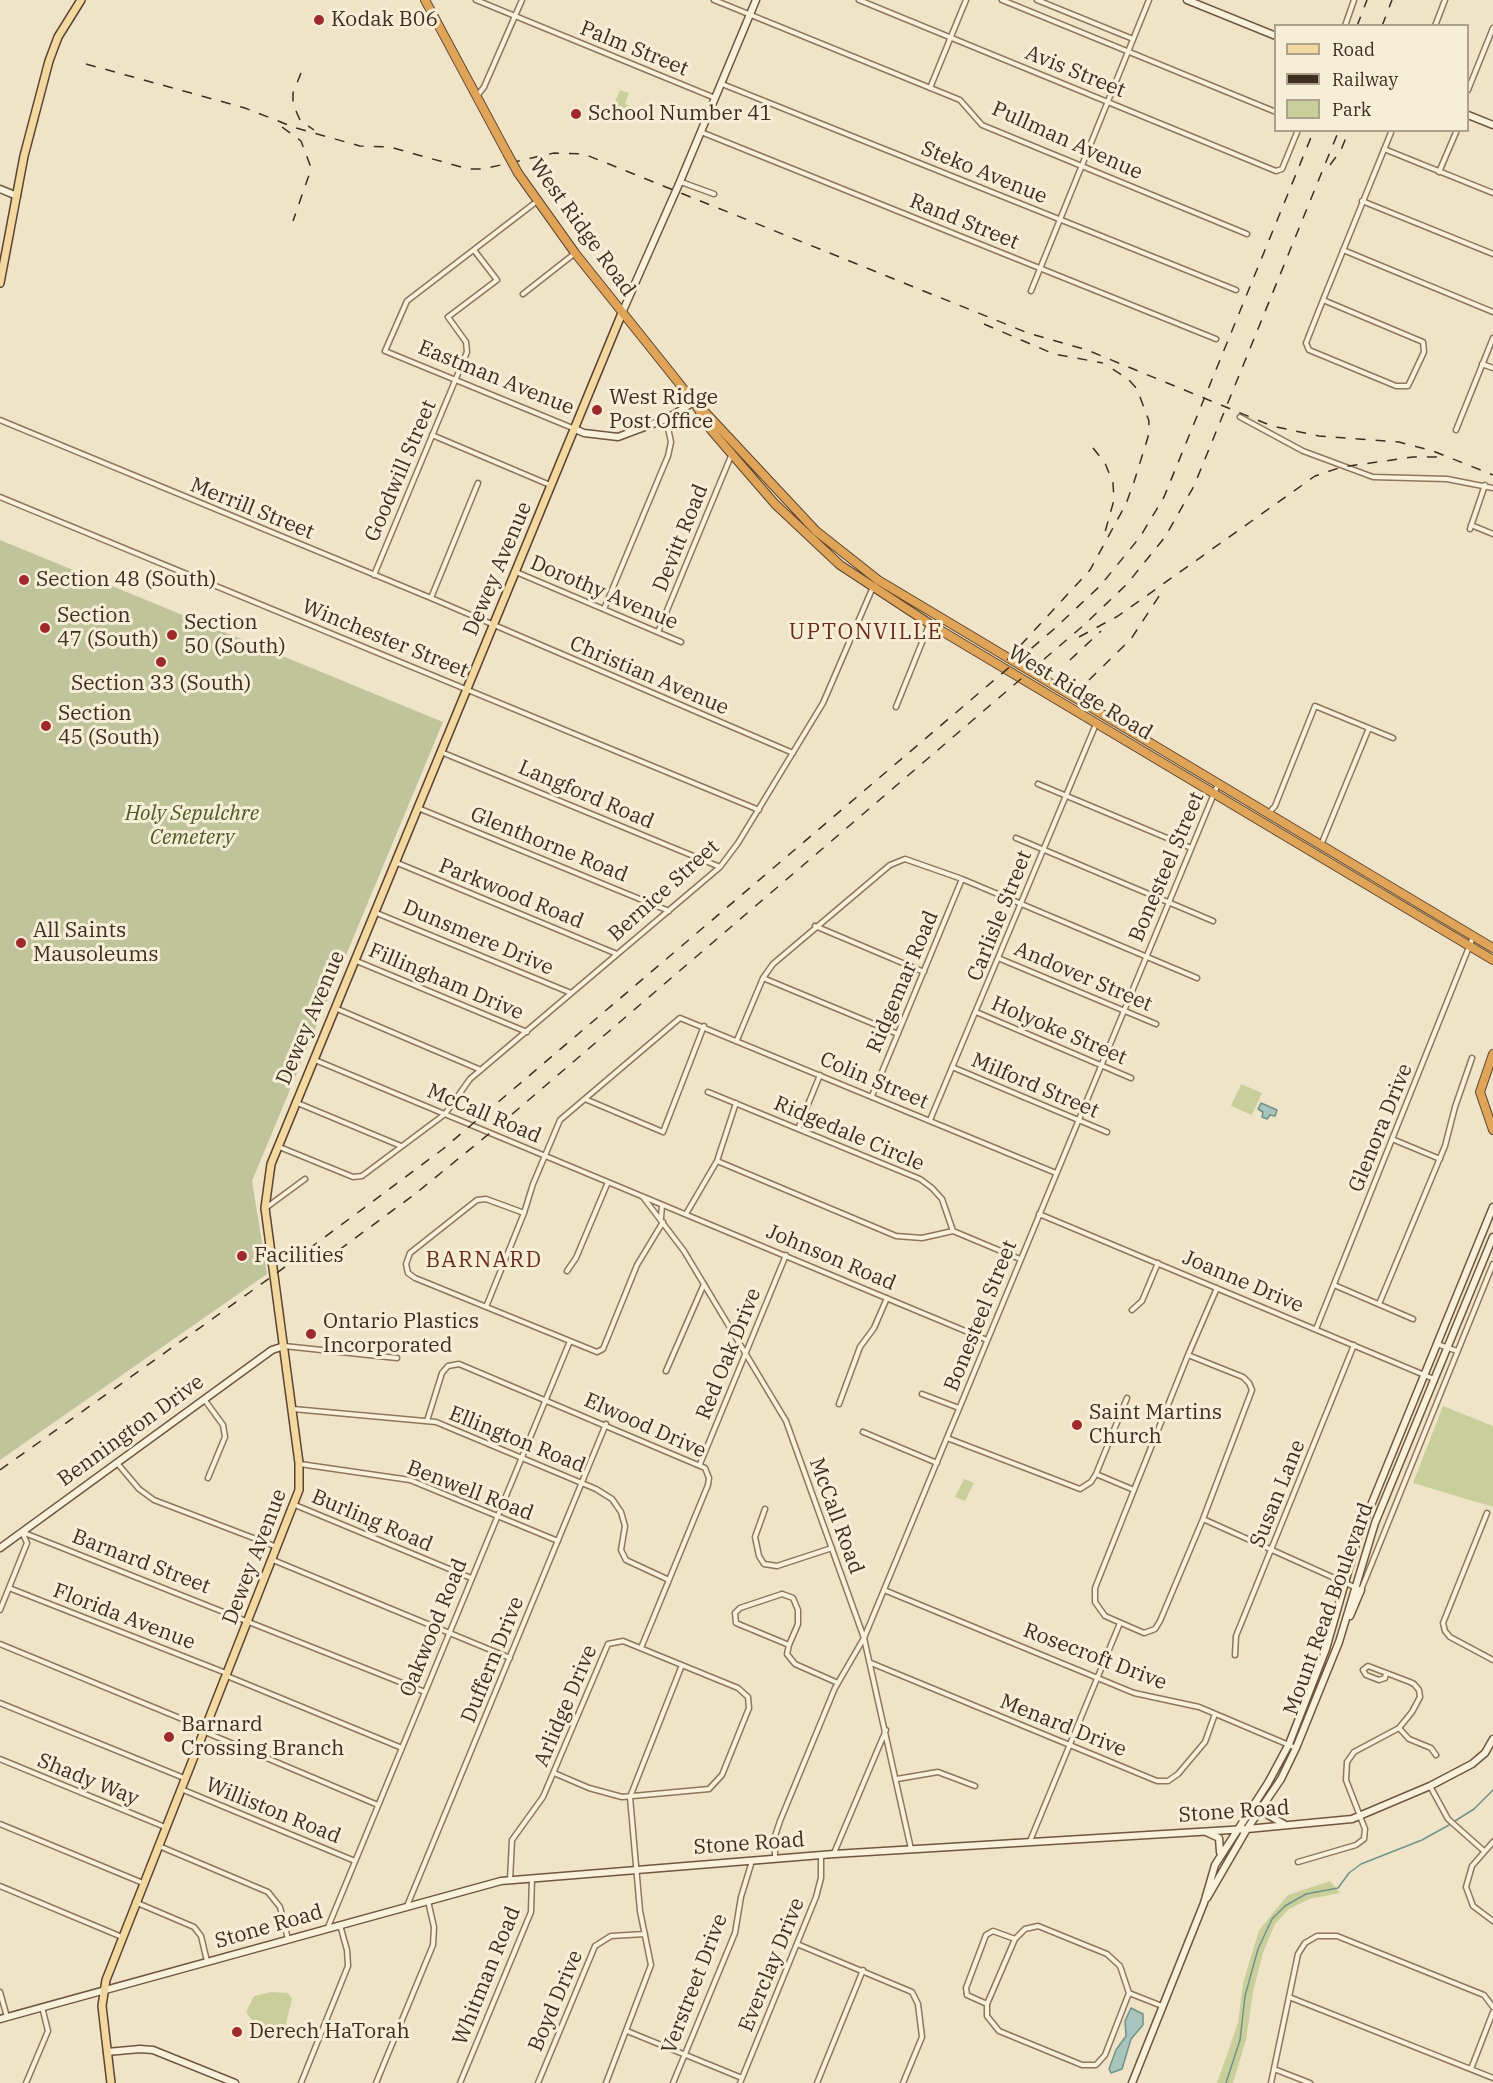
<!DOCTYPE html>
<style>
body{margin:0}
#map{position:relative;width:1493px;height:2083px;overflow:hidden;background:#f0e4c8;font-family:"IBM Plex Serif",serif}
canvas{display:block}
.legend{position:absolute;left:1274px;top:24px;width:195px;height:108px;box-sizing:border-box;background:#f7eed8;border:2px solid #ada18e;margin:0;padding:8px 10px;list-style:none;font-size:18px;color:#3d2e20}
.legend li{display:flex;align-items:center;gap:12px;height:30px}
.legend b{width:30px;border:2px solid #ada18e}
</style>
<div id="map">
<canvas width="1493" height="2083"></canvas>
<ul class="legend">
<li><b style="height:8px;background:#f3d9a0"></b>Road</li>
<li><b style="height:8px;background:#3d2e20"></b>Railway</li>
<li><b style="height:16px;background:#c9cf9b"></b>Park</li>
</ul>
</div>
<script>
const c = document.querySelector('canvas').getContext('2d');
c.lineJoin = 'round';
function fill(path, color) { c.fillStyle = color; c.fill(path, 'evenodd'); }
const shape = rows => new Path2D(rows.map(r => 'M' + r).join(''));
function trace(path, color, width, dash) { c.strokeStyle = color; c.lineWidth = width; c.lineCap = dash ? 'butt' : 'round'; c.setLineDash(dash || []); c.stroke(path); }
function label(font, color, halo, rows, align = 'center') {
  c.font = font + ' "IBM Plex Serif",serif'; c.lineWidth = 6; c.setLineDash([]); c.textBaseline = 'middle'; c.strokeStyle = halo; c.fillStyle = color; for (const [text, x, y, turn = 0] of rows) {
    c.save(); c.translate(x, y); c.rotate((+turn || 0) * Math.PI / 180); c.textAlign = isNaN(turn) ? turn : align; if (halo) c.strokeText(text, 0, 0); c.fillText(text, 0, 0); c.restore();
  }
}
fill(shape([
 [620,90,629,93,625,104,635,108,631,117,612,109],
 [1241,1084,1262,1093,1252,1115,1231,1106],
 [1443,1406,1493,1426,1493,1507,1413,1483],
 [964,1479,974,1483,965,1501,955,1497],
 [1330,1881,1340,1893,1309,1899,1289,1909,1275,1924,1263,1953,1253,1992,1246,2040,1233,2083,1217,2083,1238,2023,1243,1983,1259,1930,1288,1895],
 [271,1992,288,1993,292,1999,282,2040,273,2039,260,2031,246,2012,254,1996]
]), '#c9cf9b');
fill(shape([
 [0,540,443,722,252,1181,267,1274,0,1460]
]), '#bfc49a');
const water = shape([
 [1261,1103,1277,1110,1275,1116,1270,1115,1267,1119,1262,1117,1263,1112,1258,1109,1261,1103],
 [1131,2008,1143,2014,1143,2025,1131,2039,1122,2069,1111,2073,1109,2069,1116,2050,1126,2036,1125,2021,1131,2008]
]);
fill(water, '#a9c4bc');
trace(water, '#6f938a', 1.5);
trace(shape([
 [1455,1821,1474,1809,1493,1790],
 [1226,2083,1240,2040,1245,1996,1258,1949,1272,1919,1285,1906,1306,1894,1338,1888,1349,1873,1361,1864,1422,1840,1449,1825]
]), '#6f938a', 1.5);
const street = shape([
 [476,0,715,98],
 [714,0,960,100,982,125,1247,234],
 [859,0,1276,171,1282,169,1298,130],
 [1002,0,1276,112],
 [1037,0,1133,39],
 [1345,26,1354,0],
 [1435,26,1445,0],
 [722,84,1236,290],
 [930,88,966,0],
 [1468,90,1493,28],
 [477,96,484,87,522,0],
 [701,132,1216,339],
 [1384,149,1493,193],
 [1439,172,1457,130],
 [681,182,714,194],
 [1362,201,1493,254],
 [536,202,407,301,385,351,575,429],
 [1343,250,1493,312],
 [1031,291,1149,0],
 [523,294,574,254],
 [1323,300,1423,342,1424,352,1408,386,1396,386,1309,350,1306,343,1323,300],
 [1323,300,1392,130],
 [1482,364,1493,368],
 [1240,417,1303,451,1373,477,1447,479,1493,488],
 [0,420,431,598,793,753],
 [1456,430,1493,338],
 [432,435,550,485],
 [0,497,759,810],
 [1471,525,1493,534],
 [1470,529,1485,485],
 [516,572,681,642],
 [374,575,467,352,466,342,448,317,497,280,474,250],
 [431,598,478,483],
 [604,609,668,456,671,442,666,419],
 [658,632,731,456],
 [896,707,929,625],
 [441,752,720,867],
 [1038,784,1191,848],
 [418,808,669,911],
 [1268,814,1275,806,1315,706,1393,738],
 [1016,838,1213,921],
 [1321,845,1369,728],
 [395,862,617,954],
 [374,912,571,993],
 [815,926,924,972],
 [998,958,1156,1024],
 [354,960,527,1032],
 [763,978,898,1034],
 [335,1008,481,1070],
 [976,1012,1131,1078],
 [737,1040,763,978,773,964,890,865,905,859,962,879,1197,978],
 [315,1060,987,1340],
 [952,1067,1107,1132],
 [708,1092,920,1179,932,1188,942,1199,953,1231,1020,1259],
 [872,1096,962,879],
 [585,1099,663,1132,704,1026],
 [295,1102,401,1146],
 [930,1120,1096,724],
 [798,1129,820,1075],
 [1392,1139,1440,1159],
 [277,1146,353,1177,362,1176,445,1114,470,1079,720,867,738,843,823,703,873,587],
 [717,1161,896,1236,922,1238,953,1231],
 [643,1197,684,1251,786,1421,864,1638,911,1849],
 [267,1207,305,1179],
 [524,1213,486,1199,477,1200,410,1253,406,1264,408,1273,415,1278,597,1352,603,1349,637,1265,663,1222],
 [686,1214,717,1161,736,1103],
 [1039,1214,1434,1379],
 [661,1218,662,1205],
 [567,1271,576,1258,608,1182],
 [1334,1285,1413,1319],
 [1379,1304,1445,1146,1455,1107,1472,1058],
 [486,1307,524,1213,533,1184,560,1120,680,1018,1056,1173],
 [1132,1310,1142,1301,1158,1263],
 [1316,1329,1473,937],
 [1437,1344,1457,1351],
 [284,1346,397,1358],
 [1188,1355,1243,1377,1249,1383,1252,1390,1203,1519,1160,1621,1155,1629,1144,1633,1105,1616,1095,1602,1095,1588,1134,1490,1188,1355,1217,1288],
 [666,1371,704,1284],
 [922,1394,959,1408],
 [204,1399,223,1425,225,1437,208,1478],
 [839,1404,860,1347,874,1328,887,1298],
 [293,1409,436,1422,596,1489,612,1499,621,1512,625,1526,621,1550,626,1560,669,1580],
 [427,1421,442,1373,448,1366,459,1364,705,1468,709,1478,708,1485,641,1648],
 [863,1432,937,1463],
 [947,1438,1080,1489,1091,1482,1096,1474,1127,1398],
 [117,1463,139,1489,154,1500,277,1547],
 [300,1464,410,1480,558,1541],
 [700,1464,786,1255],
 [1096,1474,1134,1490],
 [295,1505,471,1578],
 [765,1509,755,1537,759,1556,764,1564,777,1566,832,1548],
 [1487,1513,1443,1623,1445,1631,1450,1637,1493,1660],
 [1203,1519,1361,1590,1493,1264],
 [22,1532,425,1692],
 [273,1560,510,1658],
 [9,1588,226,1673],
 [884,1590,1134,1693,1199,1707,1296,1748],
 [782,1594,793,1598,798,1610,798,1624,789,1645,736,1623,735,1613,740,1608,782,1594],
 [0,1610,27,1543,22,1532],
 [0,1644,204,1728],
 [789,1645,787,1654,795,1664,838,1683],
 [1235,1655,1236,1636,1354,1345],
 [871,1663,1157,1781,1168,1781,1178,1774,1205,1742,1215,1714],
 [227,1676,402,1748],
 [0,1703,184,1778],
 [1399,1728,1409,1739,1431,1748,1436,1755],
 [205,1732,378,1805],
 [0,1759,165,1827],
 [897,1779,938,1772,975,1786],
 [1430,1786,1448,1819,1484,1851],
 [181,1789,355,1861],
 [0,1824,143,1883],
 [1030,1841,1120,1623],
 [1493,1842,1472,1866,1466,1887,1473,1906,1493,1921],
 [159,1846,268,1892,280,1907,288,1939],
 [834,1853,886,1730],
 [775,1859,775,1836,780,1821,835,1688,864,1638,1218,784],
 [1298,1862,1356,1845,1364,1839,1365,1829,1346,1780,1347,1762,1354,1752,1399,1728,1412,1712,1420,1697,1419,1690,1414,1684,1410,1682,1368,1666,1363,1670,1366,1675,1379,1680,1385,1678,1386,1673],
 [510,1880,512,1840,543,1797,608,1644,623,1641,738,1688,748,1697,749,1708,722,1775,709,1789,622,1797,589,1788,554,1773],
 [0,1886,122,1937],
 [135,1902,194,1927,201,1936,207,1961],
 [407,1906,606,1424],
 [1038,1926,1107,1954,1120,1966,1129,1993,1105,2055,1096,2065,1082,2065,999,2031,987,2016,987,2004,1015,1939,1025,1929,1038,1926],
 [328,1927,570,1341],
 [797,1944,912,1992,918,2004,922,2037,903,2083],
 [0,1992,7,2017],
 [1129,1993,1162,2006],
 [1289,1997,1493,2078],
 [987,2004,967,1995,966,1988,986,1935,993,1931,1015,1939],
 [627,2031,742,2078],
 [1274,2069,1310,2083],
 [1471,2069,1493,2012],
 [26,2083,48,2031,42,2007],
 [301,2083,348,1966,347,1950,340,1925],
 [376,2083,433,1945,434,1927,428,1901],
 [460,2083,531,1912,532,1878],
 [538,2083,595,1946,611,1936,645,1934],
 [606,2083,651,1965,640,1911,630,1797,682,1665],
 [673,2083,735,1933,741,1897,752,1861],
 [740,2083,816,1897,821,1878,821,1856],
 [817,2083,863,1970],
 [1271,2083,1298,1954,1305,1943,1317,1936,1337,1936,1484,1995,1493,2007]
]);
const secondary = shape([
 [1187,0,1276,36],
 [1468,115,1493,125],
 [679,184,756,0],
 [0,189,17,196],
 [622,313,671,202],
 [575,429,584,433,618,437,666,419,694,402],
 [0,1548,272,1350,284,1346],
 [1350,1616,1361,1590],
 [1267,1803,1268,1815,1284,1824],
 [1206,1832,1219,1838,1220,1852],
 [1207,1898,1247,1829,1281,1779,1296,1748,1339,1642,1375,1523,1493,1237],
 [0,2019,501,1881,834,1854,1247,1829,1352,1819,1430,1786,1472,1764,1485,1753,1493,1739],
 [107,2052,140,2049,153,2050,235,2083],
 [1132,2083,1204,1903,1215,1865,1268,1783,1289,1744,1326,1649,1358,1537,1493,1207]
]);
const primary = shape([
 [0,283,24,156,49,61,58,37,81,0],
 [111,2083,102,2006,106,1980,299,1490,299,1463,265,1208,271,1164,622,313]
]);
const highway = shape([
 [425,0,507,153],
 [518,173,575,253,694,402,711,430,775,504,840,565,930,624,1493,960],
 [703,410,816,531,878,580,1493,948],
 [1493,1054,1480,1092,1493,1130]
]);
trace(street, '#8d765c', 7);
trace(secondary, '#6f573f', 9);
trace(primary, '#5b4430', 10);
trace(highway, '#5b4430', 10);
trace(street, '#faf1dc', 4);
trace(secondary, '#faf1dc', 6);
trace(primary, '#f3d9a0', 7);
trace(highway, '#e0a458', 8);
trace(shape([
 [1357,26,1367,0],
 [1382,26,1392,0],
 [86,64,245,108,296,128,360,146,390,147,468,169,483,169,554,153,584,154,1028,333,1087,350,1272,426,1319,436,1399,442,1433,451,1493,475],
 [301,73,293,93,293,104,300,120,314,130],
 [282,127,301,141,310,165,309,175,293,221],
 [1330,165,1341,150,1349,130],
 [984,324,1054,354,1103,363],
 [1093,448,1105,463,1113,483,1114,500,1105,532],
 [1079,637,1118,616,1315,476,1342,467,1413,457,1437,457],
 [1007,660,1090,570,1126,504,1134,482,1148,437,1149,421,1137,389,1128,379,1105,364],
 [1070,660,1101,631],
 [1089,680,1131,639,1163,590],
 [339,1250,415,1194,490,1133,1084,625,1127,584,1165,537,1194,486,1339,130],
 [0,1470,274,1275,443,1149,1053,630,1100,586,1140,537,1164,497,1314,130]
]), '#3d2e20', 1.5, [10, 10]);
const secondaryBridge = shape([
 [671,202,679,184]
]);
const highwayBridge = shape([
 [507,153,518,173]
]);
trace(secondaryBridge, '#6f573f', 9, []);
trace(highwayBridge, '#5b4430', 10, []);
trace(secondaryBridge, '#faf1dc', 6);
trace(highwayBridge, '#e0a458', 8);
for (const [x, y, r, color] of [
 [319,20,6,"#9e2a2b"],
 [576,114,6,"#9e2a2b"],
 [597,410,6,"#9e2a2b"],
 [24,580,6,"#9e2a2b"],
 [45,628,6,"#9e2a2b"],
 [172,635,6,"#9e2a2b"],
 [161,662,6,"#9e2a2b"],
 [46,726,6,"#9e2a2b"],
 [21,943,6,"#9e2a2b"],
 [242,1256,6,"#9e2a2b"],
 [311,1334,6,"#9e2a2b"],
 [1077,1425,6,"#9e2a2b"],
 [169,1737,6,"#9e2a2b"],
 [237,2032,6,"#9e2a2b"]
]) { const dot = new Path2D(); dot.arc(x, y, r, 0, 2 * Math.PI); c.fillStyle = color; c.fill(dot); trace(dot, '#f7eed8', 2); }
label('21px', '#3d2e20', '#f7eed8', [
 ["Kodak B06",331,20],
 ["School Number 41",588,114],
 ["West Ridge",609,398],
 ["Post Office",609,422],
 ["Section 48 (South)",36,580],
 ["Section",57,616],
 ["47 (South)",57,640],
 ["Section",184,623],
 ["50 (South)",184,647],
 ["Section 33 (South)",161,684,"center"],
 ["Section",58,714],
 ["45 (South)",58,738],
 ["All Saints",33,931],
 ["Mausoleums",33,955],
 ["Facilities",254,1256],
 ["Ontario Plastics",323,1322],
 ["Incorporated",323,1346],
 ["Saint Martins",1089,1413],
 ["Church",1089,1437],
 ["Barnard",181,1725],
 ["Crossing Branch",181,1749],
 ["Derech HaTorah",249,2032]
], 'left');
label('21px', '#3d2e20', '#f7eed8', [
 ["Palm Street",634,49,22],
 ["Avis Street",1075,72,22],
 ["Pullman Avenue",1067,141,24],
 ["Steko Avenue",984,173,22],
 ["Rand Street",964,222,22],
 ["West Ridge Road",582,228,54],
 ["Eastman Avenue",496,378,22],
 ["Goodwill Street",401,471,-67],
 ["Merrill Street",252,509,22],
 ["Devitt Road",681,538,-68],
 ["Dewey Avenue",498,569,-67],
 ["Dorothy Avenue",604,593,23],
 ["Winchester Street",385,639,22],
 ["Christian Avenue",649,676,23],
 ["West Ridge Road",1080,693,31],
 ["Langford Road",586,795,23],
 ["Glenthorne Road",549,845,22],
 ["Bonesteel Street",1167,867,-67],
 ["Bernice Street",664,891,-42],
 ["Parkwood Road",511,894,22],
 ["Carlisle Street",1000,916,-68],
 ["Dunsmere Drive",478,938,23],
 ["Andover Street",1083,977,23],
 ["Fillingham Drive",446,982,23],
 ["Ridgemar Road",903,982,-67],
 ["Dewey Avenue",311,1018,-67],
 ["Holyoke Street",1059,1031,23],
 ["Colin Street",874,1081,23],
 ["Milford Street",1035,1086,23],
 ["McCall Road",484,1114,23],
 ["Glenora Drive",1381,1128,-68],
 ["Ridgedale Circle",849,1134,23],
 ["Johnson Road",831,1258,23],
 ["Joanne Drive",1243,1282,23],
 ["Bonesteel Street",981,1316,-68],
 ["Red Oak Drive",729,1354,-68],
 ["Elwood Drive",645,1426,24],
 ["Bennington Drive",131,1431,-36],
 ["Ellington Road",517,1440,22],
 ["Benwell Road",470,1491,21],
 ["Susan Lane",1278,1494,-68],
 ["McCall Road",836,1516,70],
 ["Burling Road",372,1521,23],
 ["Dewey Avenue",255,1557,-69],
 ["Barnard Street",141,1562,21],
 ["Mount Read Boulevard",1329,1609,-70],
 ["Florida Avenue",124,1617,21],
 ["Oakwood Road",434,1628,-68],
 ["Rosecroft Drive",1095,1657,21],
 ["Duffern Drive",493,1660,-68],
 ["Arlidge Drive",566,1706,-67],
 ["Menard Drive",1063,1726,22],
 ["Shady Way",88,1780,22],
 ["Williston Road",273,1811,22],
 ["Stone Road",1234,1812,-4],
 ["Stone Road",749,1844,-4],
 ["Stone Road",269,1927,-16],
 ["Everclay Drive",772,1965,-68],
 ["Whitman Road",487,1976,-68],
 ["Verstreet Drive",695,1984,-69],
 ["Boyd Drive",556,2001,-67]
]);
label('italic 21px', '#4d5a26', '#f7eed8', [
 ["Holy Sepulchre",192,814],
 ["Cemetery",192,838]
]);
c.letterSpacing = '1.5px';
label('22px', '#6b2e1e', '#f7eed8', [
 ["UPTONVILLE",866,633],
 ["BARNARD",484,1261]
]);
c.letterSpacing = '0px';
</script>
